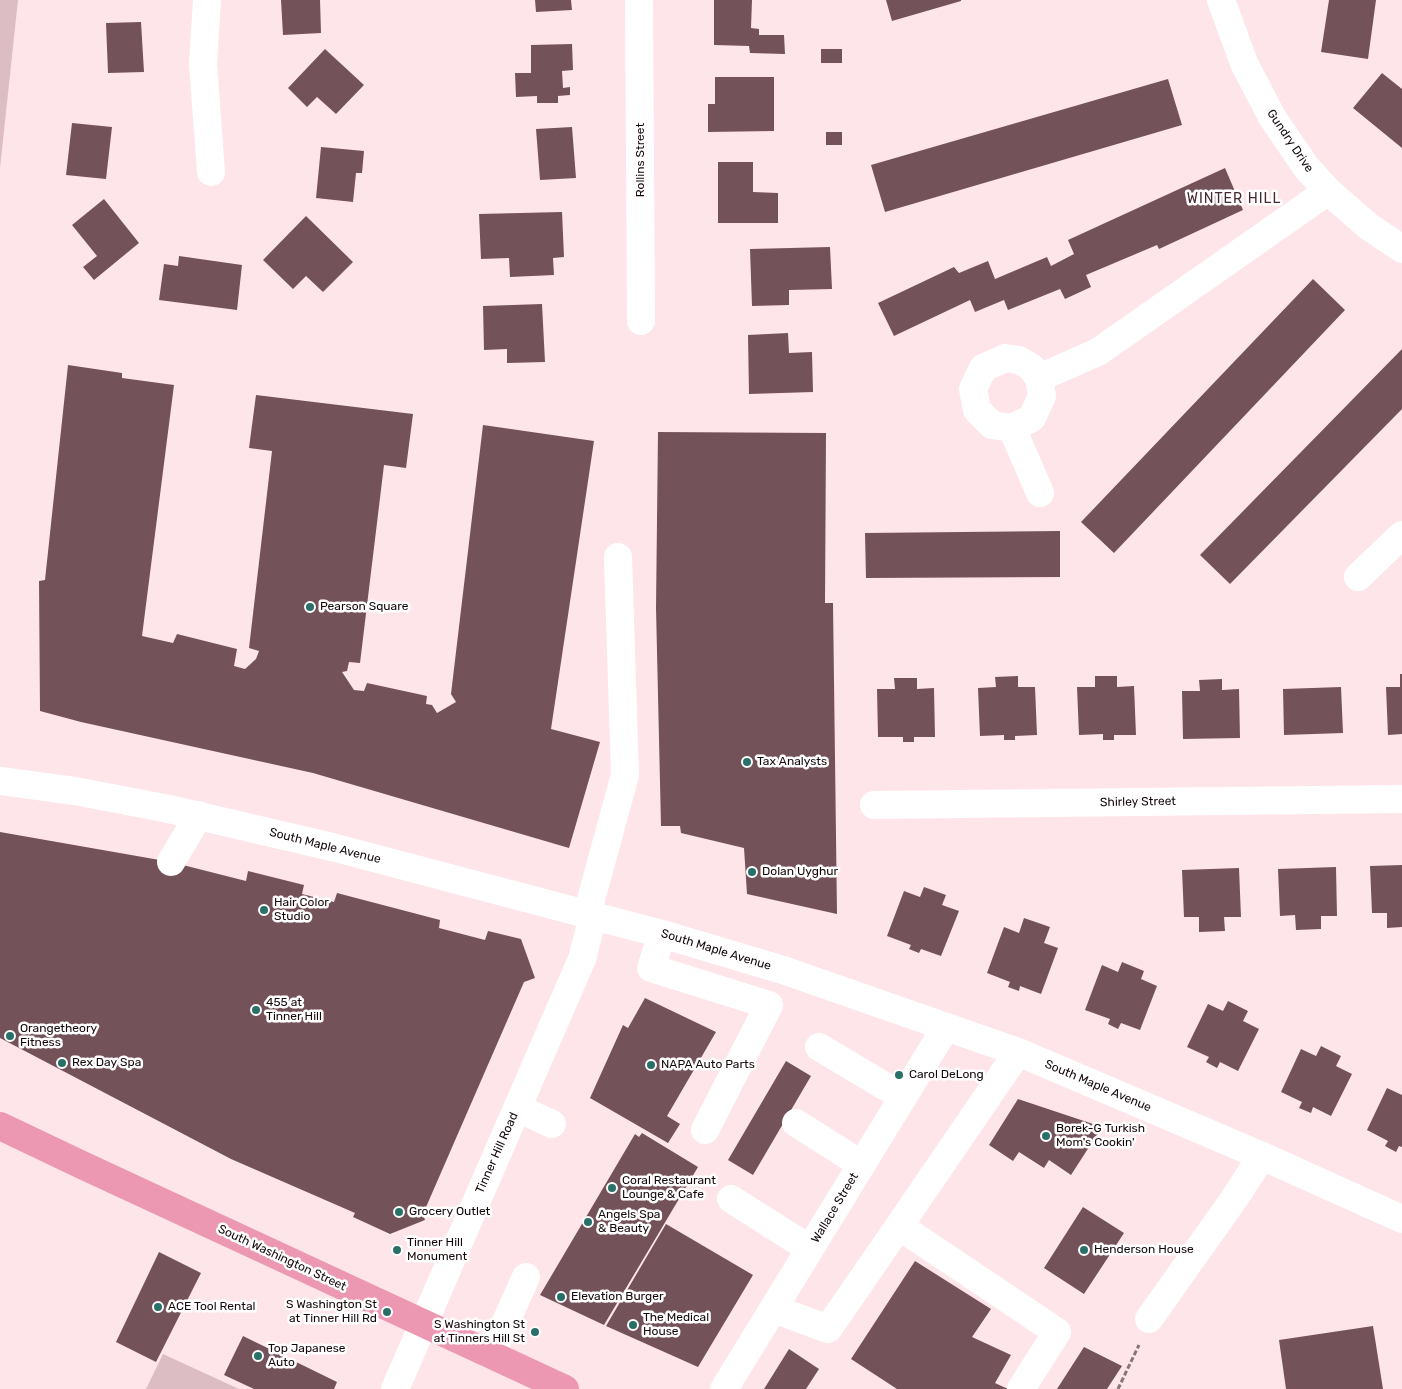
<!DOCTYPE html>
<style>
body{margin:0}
canvas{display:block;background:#fee5ea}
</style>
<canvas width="1402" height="1389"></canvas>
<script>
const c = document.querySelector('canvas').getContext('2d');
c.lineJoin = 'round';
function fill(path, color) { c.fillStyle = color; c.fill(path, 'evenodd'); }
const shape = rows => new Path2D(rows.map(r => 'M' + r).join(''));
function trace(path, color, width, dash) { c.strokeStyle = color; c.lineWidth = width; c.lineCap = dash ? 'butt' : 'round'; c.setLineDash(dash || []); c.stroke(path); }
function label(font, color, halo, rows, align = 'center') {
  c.font = font + ' Rubik,sans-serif'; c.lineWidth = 5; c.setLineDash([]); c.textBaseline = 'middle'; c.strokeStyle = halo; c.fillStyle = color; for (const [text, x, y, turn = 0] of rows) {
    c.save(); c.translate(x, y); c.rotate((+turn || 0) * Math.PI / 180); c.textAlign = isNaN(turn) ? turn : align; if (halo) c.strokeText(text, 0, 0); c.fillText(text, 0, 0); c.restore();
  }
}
fill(shape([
 [0,0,18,0,0,168],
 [163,1354,239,1389,146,1389]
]), '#dcbdc3');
fill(shape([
 [281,0,320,0,321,33,283,35],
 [535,0,571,0,572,10,536,12],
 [714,0,752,0,751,28,759,29,759,35,784,35,785,54,750,53,749,46,714,45],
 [886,0,961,0,961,1,892,21],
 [1329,0,1376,0,1368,59,1321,52],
 [141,22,144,72,108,73,106,23],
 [572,44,573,70,562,71,563,88,570,87,570,95,558,96,558,103,537,103,537,96,516,97,515,73,531,73,531,45],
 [325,49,364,85,336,114,317,97,307,107,288,88],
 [821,49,842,49,842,63,821,63],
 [1382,73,1402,89,1402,148,1353,108],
 [715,77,774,77,774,131,708,132,708,104,715,104],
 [1168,79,1182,125,885,212,871,165],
 [72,123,112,127,106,179,66,175],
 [572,127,576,178,540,180,536,129],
 [826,132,842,132,842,145,826,145],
 [321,147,364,151,362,173,356,173,353,202,316,198],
 [718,162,753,162,753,192,778,193,778,223,718,223],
 [1225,168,1243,210,1159,249,1157,245,1086,275,1091,287,1065,299,1060,289,1008,310,1004,300,975,312,970,300,894,336,878,303,954,267,959,273,988,261,995,279,1047,257,1051,266,1074,254,1068,240],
 [104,199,139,243,94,280,83,267,97,256,72,225],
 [562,212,564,257,553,258,554,275,510,277,509,258,481,259,479,214],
 [306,216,353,262,323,292,306,276,293,289,263,260],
 [830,247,832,289,789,290,789,305,752,306,750,249],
 [179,256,242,265,237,310,159,300,164,264,178,266],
 [1313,279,1345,310,1114,553,1081,522],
 [542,304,545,362,507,363,507,349,484,350,483,306],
 [788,333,789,353,812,352,813,392,749,394,748,335],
 [1402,349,1402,409,1230,584,1200,555],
 [68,365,122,373,122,378,174,385,142,636,173,643,177,634,237,649,234,666,245,669,256,659,259,651,249,648,272,451,249,448,256,395,413,414,406,468,384,465,360,663,349,662,347,671,342,672,354,690,364,691,367,683,427,696,426,704,432,705,437,713,456,702,451,694,483,425,594,441,551,729,600,742,569,848,313,773,81,722,40,711,39,581,45,580],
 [658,432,826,433,825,603,833,603,837,914,747,894,744,848,681,833,680,826,661,826,656,608],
 [1060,531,1060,577,866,578,865,533],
 [1400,674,1402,674,1402,734,1388,735,1386,687,1400,687],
 [1018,676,1018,687,1035,687,1037,735,1015,736,1015,740,1004,740,1004,735,980,736,978,688,996,687,995,677],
 [1095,676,1117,676,1117,687,1134,686,1136,735,1114,735,1114,740,1103,740,1103,734,1079,735,1077,687,1095,687],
 [894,678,917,678,917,689,934,688,935,737,914,737,914,742,903,742,903,737,878,737,877,689,895,689],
 [1222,679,1222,690,1239,689,1240,738,1183,739,1182,691,1200,691,1199,680],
 [1341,687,1343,733,1284,735,1283,689],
 [0,832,171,862,246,881,248,871,304,885,302,894,334,902,337,893,440,920,439,928,485,940,488,931,521,939,535,978,524,982,423,1214,425,1220,390,1234,353,1217,355,1213,231,1159,0,1038],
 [1402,865,1402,927,1387,928,1387,913,1372,913,1370,866],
 [1336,867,1337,916,1321,916,1321,929,1296,930,1295,915,1280,916,1278,869],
 [1239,868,1241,917,1224,917,1225,931,1199,932,1199,917,1184,917,1182,870],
 [924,887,946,895,942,905,959,911,941,956,921,949,919,953,909,949,911,945,887,936,904,891,920,897],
 [1024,918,1050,927,1044,943,1058,948,1041,994,1020,986,1019,991,1008,987,1010,982,987,973,1004,927,1019,933],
 [1122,962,1144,971,1141,979,1157,986,1140,1030,1121,1023,1118,1029,1108,1024,1110,1019,1085,1010,1102,965,1118,972],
 [645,998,716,1032,667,1116,680,1124,668,1143,590,1098,623,1025,628,1028],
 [1228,1001,1248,1011,1243,1021,1259,1029,1238,1071,1220,1062,1217,1068,1206,1062,1209,1057,1187,1047,1208,1004,1223,1011],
 [1321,1046,1341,1056,1336,1066,1352,1074,1331,1116,1313,1107,1311,1113,1299,1108,1302,1102,1281,1092,1301,1049,1316,1056],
 [786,1061,811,1076,753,1175,728,1160],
 [1387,1088,1402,1095,1402,1147,1399,1146,1396,1152,1385,1146,1388,1141,1367,1130],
 [1018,1099,1102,1127,1071,1175,1049,1160,1044,1168,1019,1152,1013,1161,989,1145],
 [642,1133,698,1167,604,1325,540,1295,635,1134,639,1137],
 [1083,1207,1124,1233,1084,1294,1044,1268],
 [666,1224,753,1275,698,1367,606,1326],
 [159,1252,201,1273,156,1362,116,1342],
 [915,1261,991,1309,972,1337,1011,1355,995,1383,1008,1389,897,1389,851,1359],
 [1373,1326,1383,1389,1286,1389,1279,1340],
 [243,1336,337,1382,334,1389,254,1389,224,1375],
 [1084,1347,1122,1366,1107,1389,1057,1389],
 [789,1349,819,1369,806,1389,764,1389]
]), '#74525a');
trace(shape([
 [1118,1389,1139,1345]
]), '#877578', 3, [5, 2.5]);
trace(shape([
 [207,0,203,64,211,172],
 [639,0,641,321],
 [1221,0,1244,63,1272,117,1306,167,1328,191,1368,226,1402,249],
 [1005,358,1019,360,1031,367,1039,378,1042,396,1032,418,1012,428,992,425,977,410,973,389,983,368,1005,358],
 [1039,378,1098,352,1328,191],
 [1012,428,1040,493],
 [1358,577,1402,535],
 [0,781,75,791,169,809,332,847,662,934,783,970,1018,1052,1262,1156,1402,1219],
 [874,805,1402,799],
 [171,862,199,815],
 [587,914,625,775,618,557],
 [662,934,651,968,769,1005,705,1130],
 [819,1047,903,1097],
 [1018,1052,899,1226,1057,1332,1021,1389],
 [517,1108,552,1124],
 [796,1123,861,1164],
 [731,1199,810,1249],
 [774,1309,828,1329,899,1226],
 [1149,1319,1234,1199,1262,1156],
 [491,1355,526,1277],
 [395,1389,582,959,593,916],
 [724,1389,946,1027]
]), '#fff', 28);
trace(shape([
 [0,1126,82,1165,565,1389]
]), '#ec98b2', 28);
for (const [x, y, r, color] of [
 [310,607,5,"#297068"],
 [747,762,5,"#297068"],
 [752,872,5,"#297068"],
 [264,910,5,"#297068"],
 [256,1010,5,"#297068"],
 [10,1036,5,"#297068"],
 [62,1063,5,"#297068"],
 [651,1065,5,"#297068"],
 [899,1075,5,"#297068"],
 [1046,1136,5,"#297068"],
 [612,1188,5,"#297068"],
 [399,1212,5,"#297068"],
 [588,1222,5,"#297068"],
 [397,1250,5,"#297068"],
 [1084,1250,5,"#297068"],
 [561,1297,5,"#297068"],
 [158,1307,5,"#297068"],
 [387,1312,5,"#297068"],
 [633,1325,5,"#297068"],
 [535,1332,5,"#297068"],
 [258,1356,5,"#297068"]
]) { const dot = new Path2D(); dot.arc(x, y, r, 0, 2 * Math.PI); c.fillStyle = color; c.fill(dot); trace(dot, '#fff', 2); }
label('12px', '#14080a', '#fff', [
 ["Gundry Drive",1290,141,56],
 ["Rollins Street",641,160,-90],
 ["Shirley Street",1138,802,-1],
 ["South Maple Avenue",325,846,14],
 ["South Maple Avenue",716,950,17],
 ["South Maple Avenue",1098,1086,23],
 ["Tinner Hill Road",497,1153,-66],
 ["Wallace Street",835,1208,-59],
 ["South Washington Street",282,1258,25]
]);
label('12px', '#14080a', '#fff', [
 ["Pearson Square",320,607],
 ["Tax Analysts",757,762],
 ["Dolan Uyghur",762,872],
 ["Hair Color",274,903],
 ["Studio",274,917],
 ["455 at",266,1003],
 ["Tinner Hill",266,1017],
 ["Orangetheory",20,1029],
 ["Fitness",20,1043],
 ["Rex Day Spa",72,1063],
 ["NAPA Auto Parts",661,1065],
 ["Carol DeLong",909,1075],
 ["Borek-G Turkish",1056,1129],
 ["Mom's Cookin'",1056,1143],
 ["Coral Restaurant",622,1181],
 ["Lounge & Cafe",622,1195],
 ["Grocery Outlet",409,1212],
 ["Angels Spa",598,1215],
 ["& Beauty",598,1229],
 ["Tinner Hill",407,1243],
 ["Monument",407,1257],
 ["Henderson House",1094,1250],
 ["Elevation Burger",571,1297],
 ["S Washington St",377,1305,"right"],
 ["at Tinner Hill Rd",377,1319,"right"],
 ["ACE Tool Rental",168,1307],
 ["The Medical",643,1318],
 ["House",643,1332],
 ["S Washington St",525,1325,"right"],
 ["at Tinners Hill St",525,1339,"right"],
 ["Top Japanese",268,1349],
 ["Auto",268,1363]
], 'left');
c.letterSpacing = '1px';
label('14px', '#462830', '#fff', [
 ["WINTER HILL",1234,199]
]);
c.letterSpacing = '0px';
</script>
